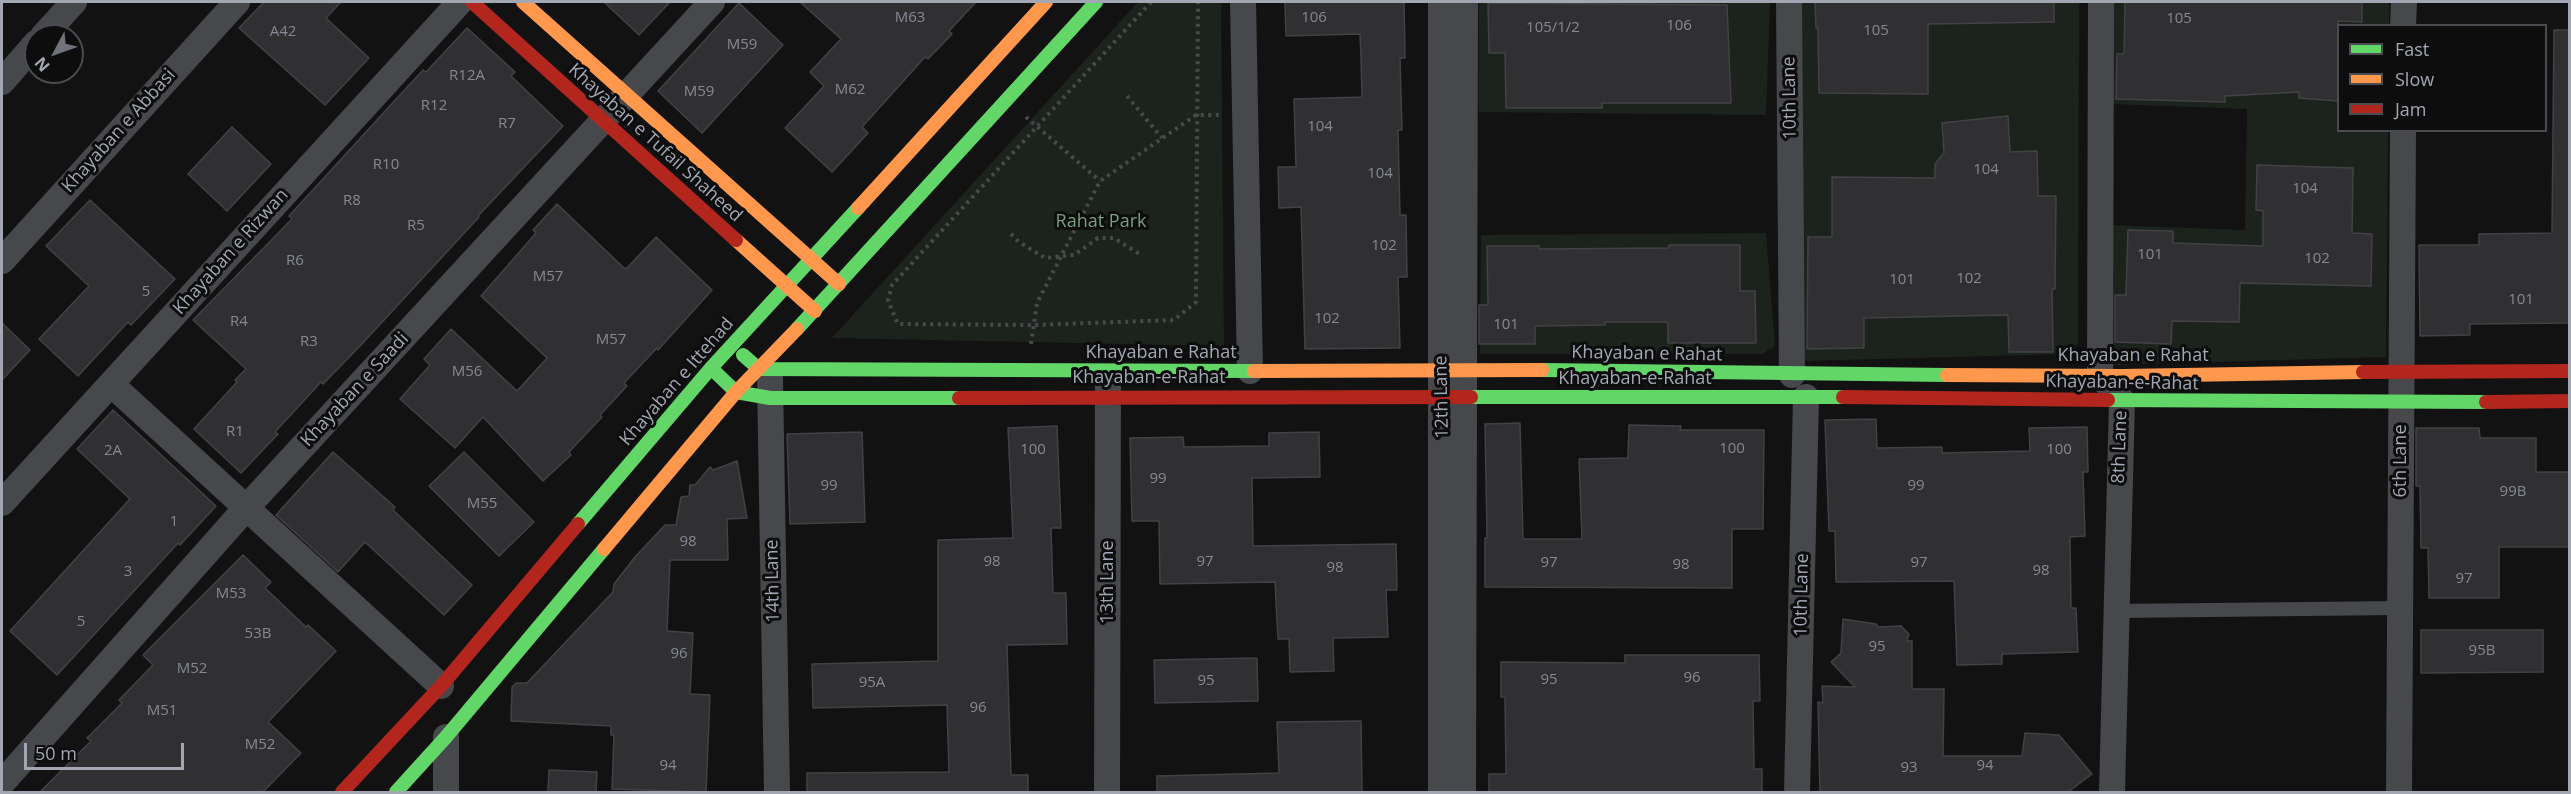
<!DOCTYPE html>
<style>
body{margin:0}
#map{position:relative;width:2571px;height:794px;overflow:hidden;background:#121213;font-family:"Open Sans",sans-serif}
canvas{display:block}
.frame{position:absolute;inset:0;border:3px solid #a3a7b3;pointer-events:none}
.legend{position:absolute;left:2337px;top:24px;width:210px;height:108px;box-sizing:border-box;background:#0d0d0e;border:2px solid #494b50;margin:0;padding:8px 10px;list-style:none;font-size:18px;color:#a3a7b3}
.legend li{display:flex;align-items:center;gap:12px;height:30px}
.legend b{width:30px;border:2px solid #494b50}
.north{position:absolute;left:24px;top:24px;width:60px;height:60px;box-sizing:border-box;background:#0d0d0e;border:2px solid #494b50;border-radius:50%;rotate:229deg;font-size:16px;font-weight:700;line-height:24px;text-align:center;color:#a3a7b3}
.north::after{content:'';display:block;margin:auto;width:21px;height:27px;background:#70737b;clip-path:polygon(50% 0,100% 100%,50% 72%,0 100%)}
.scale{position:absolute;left:24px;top:743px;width:160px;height:27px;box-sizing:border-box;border:3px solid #a3a7b3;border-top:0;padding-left:8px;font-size:18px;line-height:21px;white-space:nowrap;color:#a3a7b3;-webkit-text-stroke:4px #0d0d0e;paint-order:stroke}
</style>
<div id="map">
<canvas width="2571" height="794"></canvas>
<div class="frame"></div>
<ul class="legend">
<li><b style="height:8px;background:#63d668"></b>Fast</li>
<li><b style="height:8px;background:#ff974d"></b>Slow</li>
<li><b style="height:8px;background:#b3261e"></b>Jam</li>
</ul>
<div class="north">N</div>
<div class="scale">50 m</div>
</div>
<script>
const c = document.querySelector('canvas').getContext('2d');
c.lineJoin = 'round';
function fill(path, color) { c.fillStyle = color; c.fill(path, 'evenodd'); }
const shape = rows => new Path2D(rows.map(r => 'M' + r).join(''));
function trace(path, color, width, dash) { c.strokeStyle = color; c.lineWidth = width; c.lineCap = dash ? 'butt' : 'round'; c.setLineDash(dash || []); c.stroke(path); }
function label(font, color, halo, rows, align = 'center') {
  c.font = font + ' "Open Sans",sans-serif'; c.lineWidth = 6; c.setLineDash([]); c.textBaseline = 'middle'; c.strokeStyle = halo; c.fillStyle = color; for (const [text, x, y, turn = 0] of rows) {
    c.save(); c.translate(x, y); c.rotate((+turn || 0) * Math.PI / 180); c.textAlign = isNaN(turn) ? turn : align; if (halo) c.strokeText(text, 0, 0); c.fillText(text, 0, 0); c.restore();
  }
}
fill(shape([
 [1138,2,1221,2,1224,346,832,338],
 [1479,2,1770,2,1766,115,1479,112],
 [1801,2,2079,2,2078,344,2067,354,1801,361],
 [2112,2,2389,2,2389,25,2338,26,2338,130,2388,131,2386,357,2108,365,2109,225,2245,230,2247,109,2112,104],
 [1766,233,1775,346,1762,354,1480,354,1481,235]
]), '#1c231d');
const building = shape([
 [264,2,341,2,326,18,369,58,325,105,239,28,264,2],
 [604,2,670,2,639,35,604,2],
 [800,2,976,2,949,31,952,34,928,59,925,57,862,127,868,133,832,172,785,128,824,86,810,72,841,39,800,2],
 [1285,2,1404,2,1405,58,1400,58,1402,130,1398,130,1400,215,1406,215,1407,277,1398,277,1400,348,1305,349,1301,207,1279,208,1278,167,1296,167,1294,99,1362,97,1361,58,1360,34,1286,36,1285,2],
 [1815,2,2054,2,2054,22,1928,24,1928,94,1819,93,1818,28,1816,28,1815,2],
 [2125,2,2362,2,2362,22,2338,21,2338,101,2299,98,2299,92,2225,96,2225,102,2116,99,2117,54,2124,54,2125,2],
 [739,3,783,45,702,133,658,91,739,3],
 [1488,3,1727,5,1731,103,1602,103,1602,108,1506,108,1505,53,1489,53,1488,3],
 [467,28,515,72,511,76,563,126,478,216,479,217,361,345,323,384,321,382,275,432,278,434,241,473,194,429,237,382,235,380,246,369,193,320,292,219,289,216,387,109,423,70,426,72,467,28],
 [2554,30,2570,30,2570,323,2470,324,2470,335,2420,336,2419,245,2479,245,2479,234,2552,233,2554,30],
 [2008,116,2010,152,2037,151,2038,196,2056,196,2055,289,2052,289,2053,352,2009,352,2008,315,1864,318,1864,348,1807,349,1808,237,1832,237,1832,177,1935,178,1935,164,1944,153,1942,123,2008,116],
 [232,127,271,164,227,211,188,174,232,127],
 [2257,165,2353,168,2352,233,2372,234,2371,286,2240,283,2239,322,2172,321,2171,344,2115,342,2115,295,2126,295,2128,230,2173,231,2173,243,2263,246,2263,211,2256,210,2257,165],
 [90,200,175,279,131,325,128,322,78,376,39,339,89,286,46,246,90,200],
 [557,204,624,268,627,268,656,237,712,290,658,350,657,348,624,383,627,386,600,415,602,417,569,452,571,455,543,481,483,417,455,448,400,399,430,365,424,359,451,329,517,391,547,358,481,296,536,233,533,230,557,204],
 [1669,245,1740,245,1740,291,1755,291,1756,343,1668,343,1668,322,1605,322,1605,325,1535,326,1535,344,1479,344,1479,305,1488,305,1487,246,1539,246,1539,249,1669,248,1669,245],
 [2,323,30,350,2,380,2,323],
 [113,410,216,506,180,545,178,543,57,675,10,631,130,499,77,449,113,410],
 [1876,419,1877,448,1942,447,1942,453,2030,451,2029,428,2087,427,2088,472,2083,472,2085,536,2070,537,2071,608,2076,608,2078,652,2002,654,2002,664,1957,665,1954,581,1836,582,1835,531,1829,531,1825,420,1876,419],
 [1520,423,1523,539,1582,539,1579,459,1628,458,1629,425,1681,426,1680,430,1764,430,1763,529,1732,529,1732,588,1485,587,1485,538,1487,538,1485,424,1520,423],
 [1057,426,1061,528,1051,528,1053,593,1066,593,1067,644,1007,645,1011,775,1028,775,1028,792,807,792,807,773,949,772,947,705,813,708,812,664,938,661,938,540,1013,538,1008,428,1057,426],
 [2416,428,2479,428,2480,438,2536,438,2536,472,2570,472,2570,547,2499,547,2499,598,2429,598,2428,548,2421,548,2420,486,2416,486,2416,428],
 [862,432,865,522,790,524,787,434,862,432],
 [1319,432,1320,477,1252,478,1253,546,1396,544,1397,590,1386,590,1388,637,1333,638,1334,671,1290,672,1289,639,1278,639,1275,582,1160,584,1159,521,1132,521,1130,438,1183,437,1184,447,1269,446,1269,433,1319,432],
 [333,452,395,507,393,510,472,585,444,615,365,542,338,572,276,515,333,452],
 [464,452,534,522,499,556,429,486,464,452],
 [737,461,747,518,727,519,728,560,670,560,667,631,693,633,690,694,710,695,706,792,612,789,614,735,611,735,611,726,511,721,512,687,516,683,527,683,613,592,614,584,635,557,665,525,676,525,681,497,689,496,690,485,695,485,710,467,713,470,737,461],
 [243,555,271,582,265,588,306,627,308,625,336,651,268,722,301,753,263,792,40,792,91,741,87,738,122,703,119,700,153,665,143,655,243,555],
 [1843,619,1876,624,1878,627,1901,626,1909,634,1907,641,1912,641,1912,689,1944,689,1943,756,2022,756,2025,733,2059,735,2092,774,2068,792,1820,792,1818,702,1823,703,1822,686,1855,687,1831,662,1841,653,1843,619],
 [2421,630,2543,630,2543,672,2421,673,2421,630],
 [1625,655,1759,655,1760,701,1753,701,1754,769,1762,769,1762,792,1489,792,1489,774,1506,774,1505,697,1501,697,1501,662,1625,663,1625,655],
 [1257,658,1258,701,1155,703,1154,660,1257,658],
 [1361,721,1362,792,1157,792,1157,776,1279,773,1277,722,1361,721],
 [549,770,597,772,596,792,548,792,549,770]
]);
fill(building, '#303032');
trace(building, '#424246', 1.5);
trace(shape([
 [1151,2,892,285,888,301,898,324,1034,325,1174,320,1196,302,1198,2],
 [1127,96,1162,138],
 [1026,117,1100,181],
 [1011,234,1019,242,1045,258,1074,255,1098,238,1114,238,1141,255],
 [1031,344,1037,303,1100,181,1196,115,1223,115]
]), '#48494d', 4, [3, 4.5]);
trace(shape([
 [2115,611,2400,608]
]), '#47484b', 14);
trace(shape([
 [1243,2,1250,371],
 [1789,2,1792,375],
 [2101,2,2100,375,2122,401,2112,792],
 [2403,26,2404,2],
 [43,36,74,2],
 [2,82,36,43],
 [2,261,237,2],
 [770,379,777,792],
 [111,384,441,686],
 [2,503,460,2],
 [2,783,247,507,712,2],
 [446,792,446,737],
 [1107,792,1108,379],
 [1441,792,1441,2],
 [1463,792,1465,2],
 [1797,792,1806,397],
 [2399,792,2403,130]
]), '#47484b', 26);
trace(shape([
 [797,329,1096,2],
 [743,355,759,369,1254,371],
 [711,368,736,392,770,398,959,398],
 [1542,370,1947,375],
 [1471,397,1843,397],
 [2108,400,2486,402],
 [578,524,711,368,858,208],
 [396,792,446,737,604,549]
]), '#63d668', 14);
trace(shape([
 [523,2,839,284],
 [858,208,1046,2],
 [736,240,815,311],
 [1254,371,1542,370],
 [1947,375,2123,376,2363,372],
 [604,549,736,392,797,329]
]), '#ff974d', 14);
trace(shape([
 [472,2,736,240],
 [2363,372,2570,371],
 [1843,397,2108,400],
 [959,398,1471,397],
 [2486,402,2570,401],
 [342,792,441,686,578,524]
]), '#b3261e', 14);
label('15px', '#868993', null, [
 ["M63",910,18],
 ["106",1314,18],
 ["105",2179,19],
 ["106",1679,26],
 ["105/1/2",1553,28],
 ["105",1876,31],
 ["A42",283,32],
 ["M59",742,45],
 ["R12A",467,76],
 ["M62",850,90],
 ["M59",699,92],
 ["R12",434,106],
 ["R7",507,124],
 ["104",1320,127],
 ["R10",386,165],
 ["104",1986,170],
 ["104",1380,174],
 ["104",2305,189],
 ["R8",352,201],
 ["R5",416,226],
 ["102",1384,246],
 ["101",2150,255],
 ["102",2317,259],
 ["R6",295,261],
 ["M57",548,277],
 ["102",1969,279],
 ["101",1902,280],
 ["5",146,292],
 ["101",2521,300],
 ["102",1327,319],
 ["R4",239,322],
 ["101",1506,325],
 ["M57",611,340],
 ["R3",309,342],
 ["M56",467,372],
 ["R1",235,432],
 ["100",1732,449],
 ["100",1033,450],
 ["100",2059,450],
 ["2A",113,451],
 ["99",1158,479],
 ["99",829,486],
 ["99",1916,486],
 ["99B",2513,492],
 ["M55",482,504],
 ["1",174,522],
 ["98",688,542],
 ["98",992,562],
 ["97",1205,562],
 ["97",1549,563],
 ["97",1919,563],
 ["98",1681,565],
 ["98",1335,568],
 ["98",2041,571],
 ["3",128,572],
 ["97",2464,579],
 ["M53",231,594],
 ["5",81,622],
 ["53B",258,634],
 ["95",1877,647],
 ["95B",2482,651],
 ["96",679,654],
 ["M52",192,669],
 ["96",1692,678],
 ["95",1549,680],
 ["95",1206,681],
 ["95A",872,683],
 ["96",978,708],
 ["M51",162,711],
 ["M52",260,745],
 ["94",668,766],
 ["94",1985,766],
 ["93",1909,768]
]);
label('18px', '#a3a7b3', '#0d0d0e', [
 ["10th Lane",1790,98,-91],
 ["Khayaban e Abbasi",119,131,-48],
 ["Khayaban e Tufail Shaheed",655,143,42],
 ["Khayaban e Rizwan",231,252,-48],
 ["Khayaban e Rahat",1161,353],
 ["Khayaban e Rahat",1647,354,1],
 ["Khayaban e Rahat",2133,356],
 ["Khayaban-e-Rahat",1149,378],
 ["Khayaban-e-Rahat",1635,379],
 ["Khayaban e Ittehad",677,382,-49],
 ["Khayaban-e-Rahat",2122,383,1],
 ["Khayaban e Saadi",355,390,-47],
 ["12th Lane",1442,397,-91],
 ["8th Lane",2120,447,-88],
 ["6th Lane",2401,461,-90],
 ["14th Lane",773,581,-91],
 ["13th Lane",1108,582,-90],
 ["10th Lane",1802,595,-89]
]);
label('18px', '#7a9e80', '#0d0d0e', [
 ["Rahat Park",1101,222]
]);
</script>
